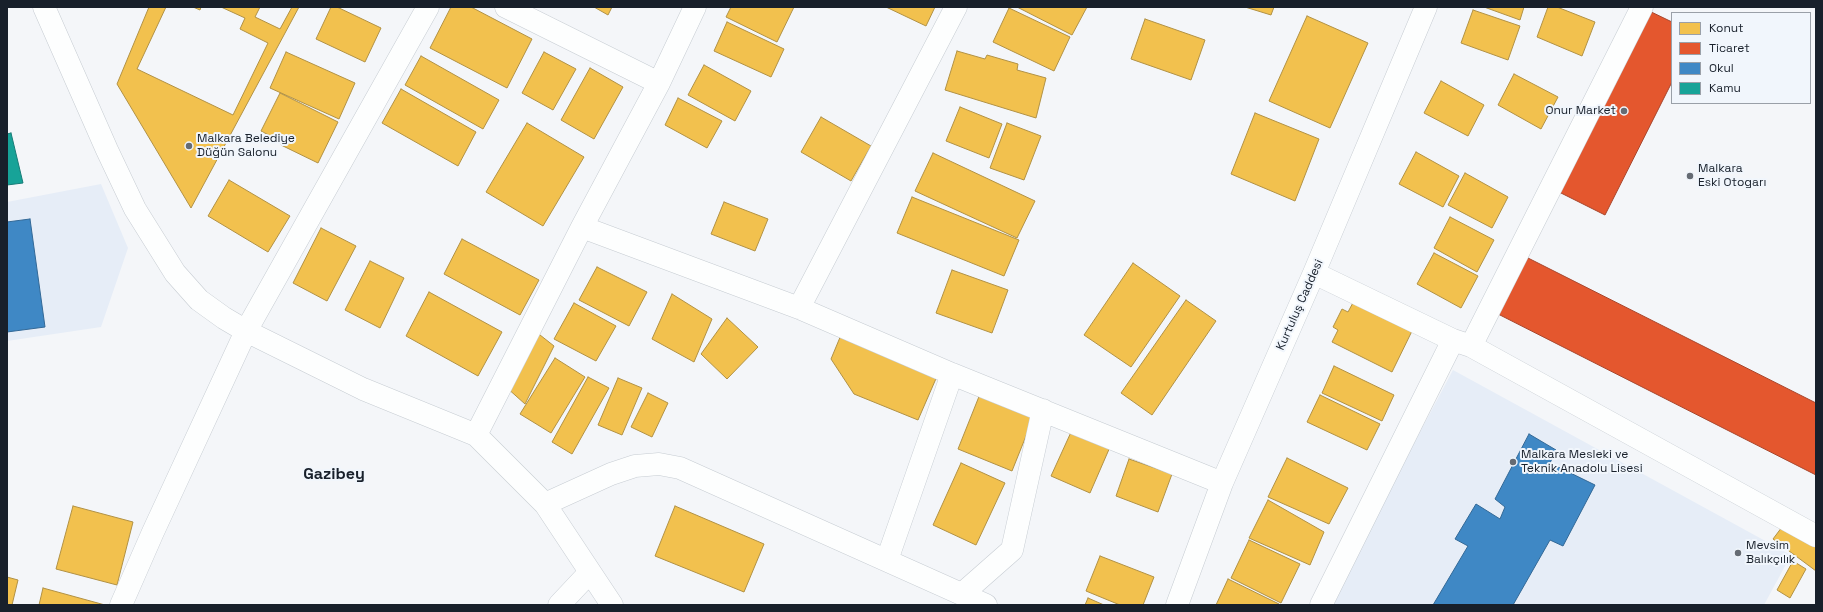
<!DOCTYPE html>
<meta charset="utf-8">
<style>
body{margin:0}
#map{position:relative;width:1823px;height:612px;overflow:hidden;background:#f4f6f9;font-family:"Space Grotesk",sans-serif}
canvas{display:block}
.frame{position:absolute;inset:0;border:8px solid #18202b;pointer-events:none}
.legend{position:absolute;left:1671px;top:12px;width:140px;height:92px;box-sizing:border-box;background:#f1f6fc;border:1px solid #9aa0a8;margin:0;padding:5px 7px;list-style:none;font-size:12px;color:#18202b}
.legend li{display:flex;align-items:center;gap:8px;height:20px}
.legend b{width:20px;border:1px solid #9aa0a8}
</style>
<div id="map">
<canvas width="1823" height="612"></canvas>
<div class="frame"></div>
<ul class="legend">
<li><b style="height:11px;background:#f2c14e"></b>Konut</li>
<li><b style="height:11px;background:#e4572e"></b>Ticaret</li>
<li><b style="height:11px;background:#3f88c5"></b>Okul</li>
<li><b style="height:11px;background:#17a398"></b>Kamu</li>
</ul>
</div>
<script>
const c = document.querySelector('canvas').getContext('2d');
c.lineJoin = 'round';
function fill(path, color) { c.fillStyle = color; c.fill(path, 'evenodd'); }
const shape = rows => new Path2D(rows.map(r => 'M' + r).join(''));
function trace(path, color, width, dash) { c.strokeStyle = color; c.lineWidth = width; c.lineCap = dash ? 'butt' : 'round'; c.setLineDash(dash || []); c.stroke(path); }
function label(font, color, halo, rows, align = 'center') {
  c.font = font + ' "Space Grotesk",sans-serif'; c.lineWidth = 4; c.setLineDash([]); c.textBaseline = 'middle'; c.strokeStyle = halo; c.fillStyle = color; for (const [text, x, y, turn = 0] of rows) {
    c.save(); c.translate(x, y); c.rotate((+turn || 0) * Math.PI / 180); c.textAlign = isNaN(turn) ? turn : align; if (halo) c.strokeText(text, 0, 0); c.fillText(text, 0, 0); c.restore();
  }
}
fill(shape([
 [101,184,128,248,101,327,7,341,7,202],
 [1453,370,1791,555,1764,605,1328,605]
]), '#e6edf7');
const homes = shape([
 [149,7,299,7,191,208,117,84,149,7],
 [166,7,193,7,200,10,201,7,221,7,245,18,240,29,268,43,233,115,137,69,166,7],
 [260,7,292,7,280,29,255,17,260,7],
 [331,7,337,7,381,28,365,62,316,39,331,7],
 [451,7,471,7,532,39,507,88,430,48,451,7],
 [594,7,612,7,608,15,594,7],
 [731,7,794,7,777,42,726,17,731,7],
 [886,7,935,7,926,26,886,7],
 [1017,7,1087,7,1072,35,1017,7],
 [1245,7,1274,7,1271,15,1245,7],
 [1484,7,1524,7,1520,20,1484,7],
 [1548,7,1557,7,1595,22,1582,56,1537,37,1548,7],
 [1009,8,1070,37,1054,71,993,42,1009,8],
 [1473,10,1520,26,1508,60,1461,43,1473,10],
 [1307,16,1368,43,1330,128,1269,101,1307,16],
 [1145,19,1205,40,1191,80,1131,59,1145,19],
 [727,22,784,49,771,77,714,51,727,22],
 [957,51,985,59,987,55,1018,64,1017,70,1046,78,1036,118,945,90,957,51],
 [286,52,355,83,339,119,270,88,286,52],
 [544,52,576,69,553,110,522,93,544,52],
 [421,56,499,100,483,129,405,85,421,56],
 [704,65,751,91,735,121,688,95,704,65],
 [590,68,623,87,594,139,561,120,590,68],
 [1514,74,1558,97,1541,129,1498,105,1514,74],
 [1441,81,1484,105,1468,136,1424,113,1441,81],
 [401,89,476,132,458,166,382,123,401,89],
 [280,93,338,122,318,163,281,145,282,142,261,131,280,93],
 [678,98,722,121,707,148,665,125,678,98],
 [960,107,1002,124,989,158,946,141,960,107],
 [1255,113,1319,139,1295,201,1231,174,1255,113],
 [821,117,871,146,851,181,801,152,821,117],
 [527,123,584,157,543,226,486,192,527,123],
 [1007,123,1041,136,1024,180,990,168,1007,123],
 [1416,152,1459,176,1443,207,1399,184,1416,152],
 [933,153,1035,201,1017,238,915,191,933,153],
 [1465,173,1508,197,1492,228,1448,205,1465,173],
 [229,180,290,216,268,252,208,216,229,180],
 [912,197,1019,240,1004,276,897,233,912,197],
 [724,202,768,219,755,251,711,234,724,202],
 [1450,217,1494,240,1477,272,1434,248,1450,217],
 [321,228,356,246,327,301,293,283,321,228],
 [462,239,539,280,520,315,444,274,462,239],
 [1434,253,1478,276,1461,308,1417,284,1434,253],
 [370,261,404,278,380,328,345,310,370,261],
 [1133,263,1180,296,1131,367,1084,335,1133,263],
 [597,267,647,292,629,326,579,300,597,267],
 [952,270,1008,290,992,333,936,313,952,270],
 [429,292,502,332,478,376,406,336,429,292],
 [672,294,712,319,694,362,652,339,672,294],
 [1355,299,1413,329,1392,372,1332,342,1338,330,1333,327,1342,309,1348,312,1355,299],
 [1186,300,1216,321,1152,415,1121,393,1186,300],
 [574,303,616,326,596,361,554,339,574,303],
 [727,318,758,347,727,379,701,354,727,318],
 [535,331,554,346,525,404,506,387,535,331],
 [841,335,938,374,918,420,854,394,831,359,841,335],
 [555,358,585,377,551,433,520,414,555,358],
 [1334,366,1394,395,1382,421,1322,393,1334,366],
 [588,377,609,388,572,454,552,442,588,377],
 [618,378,642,388,622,435,598,425,618,378],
 [648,393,668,403,652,437,631,427,648,393],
 [980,394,1034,416,1012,471,958,449,980,394],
 [1320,395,1380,424,1367,450,1307,422,1320,395],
 [1072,430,1110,447,1090,493,1051,476,1072,430],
 [1287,458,1348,488,1329,524,1268,497,1287,458],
 [1129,459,1172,474,1158,512,1116,496,1129,459],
 [961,463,1005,483,976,545,933,525,961,463],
 [1268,500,1324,532,1310,565,1249,538,1268,500],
 [73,506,133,522,117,585,56,569,73,506],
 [675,506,764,544,744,592,655,556,675,506],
 [1785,523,1816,547,1816,571,1773,539,1785,523],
 [1249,540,1300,564,1281,603,1231,578,1249,540],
 [1100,556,1154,577,1143,605,1120,605,1086,591,1100,556],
 [1793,561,1806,569,1790,598,1777,590,1793,561],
 [7,577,18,580,12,605,7,605,7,577],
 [1228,579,1279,604,1278,605,1216,605,1228,579],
 [43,588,105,605,39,605,43,588],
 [1088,598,1104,605,1085,605,1088,598]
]);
fill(homes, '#f2c14e');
trace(homes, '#b19144', 1);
const shops = shape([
 [1643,8,1672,22,1672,82,1605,215,1553,189,1643,8],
 [1526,257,1816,403,1816,475,1498,314,1526,257]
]);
fill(shops, '#e4572e');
trace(shops, '#a7462d', 1);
const schools = shape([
 [30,219,45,327,7,332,7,222,30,219],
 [1529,434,1556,450,1550,463,1595,485,1563,546,1550,540,1513,605,1433,605,1468,546,1455,539,1476,504,1500,519,1505,507,1495,499,1529,434]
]);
fill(schools, '#3f88c5');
trace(schools, '#336997', 1);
const public = shape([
 [11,133,23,183,7,185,7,134,11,133]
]);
fill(public, '#17a398');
trace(public, '#177c77', 1);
const minor = shape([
 [44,7,107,150,135,209,175,273,199,300,224,318,246,331,363,389,476,435,545,504,612,605],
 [506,7,659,83],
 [582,227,799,308,952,374,1222,483],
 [1314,273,1453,340],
 [799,308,956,7],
 [1471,346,1816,536],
 [476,435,582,227,659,83,695,7],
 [545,504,611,474,635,466,659,464,680,468,986,605],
 [887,560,952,374],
 [962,594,1012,550,1043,410],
 [121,605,153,532,246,331,428,7],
 [559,605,590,572],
 [1177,605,1222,483,1314,273,1426,7],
 [1321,605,1453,340,1471,346,1642,7]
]);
trace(minor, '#c6ccd2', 23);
trace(minor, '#fdfefe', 22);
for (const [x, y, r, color] of [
 [1624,111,4,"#656b73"],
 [189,146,4,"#656b73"],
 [1690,176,4,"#656b73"],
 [1513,462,4,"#656b73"],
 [1738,553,4,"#656b73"]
]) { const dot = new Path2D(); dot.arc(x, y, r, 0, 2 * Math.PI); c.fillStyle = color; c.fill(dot); trace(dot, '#f1f6fc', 1.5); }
label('12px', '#18202b', '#f1f6fc', [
 ["Onur Market",1616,111,"right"],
 ["Malkara Belediye",197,139],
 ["Düğün Salonu",197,153],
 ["Malkara",1698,169],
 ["Eski Otogarı",1698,183],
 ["Malkara Mesleki ve",1521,455],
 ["Teknik Anadolu Lisesi",1521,469],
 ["Mevsim",1746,546],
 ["Balıkçılık",1746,560]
], 'left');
label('12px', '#18202b', '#f1f6fc', [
 ["Kurtuluş Caddesi",1300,305,-66]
]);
label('bold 16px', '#18202b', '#f1f6fc', [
 ["Gazibey",334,475]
]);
</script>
